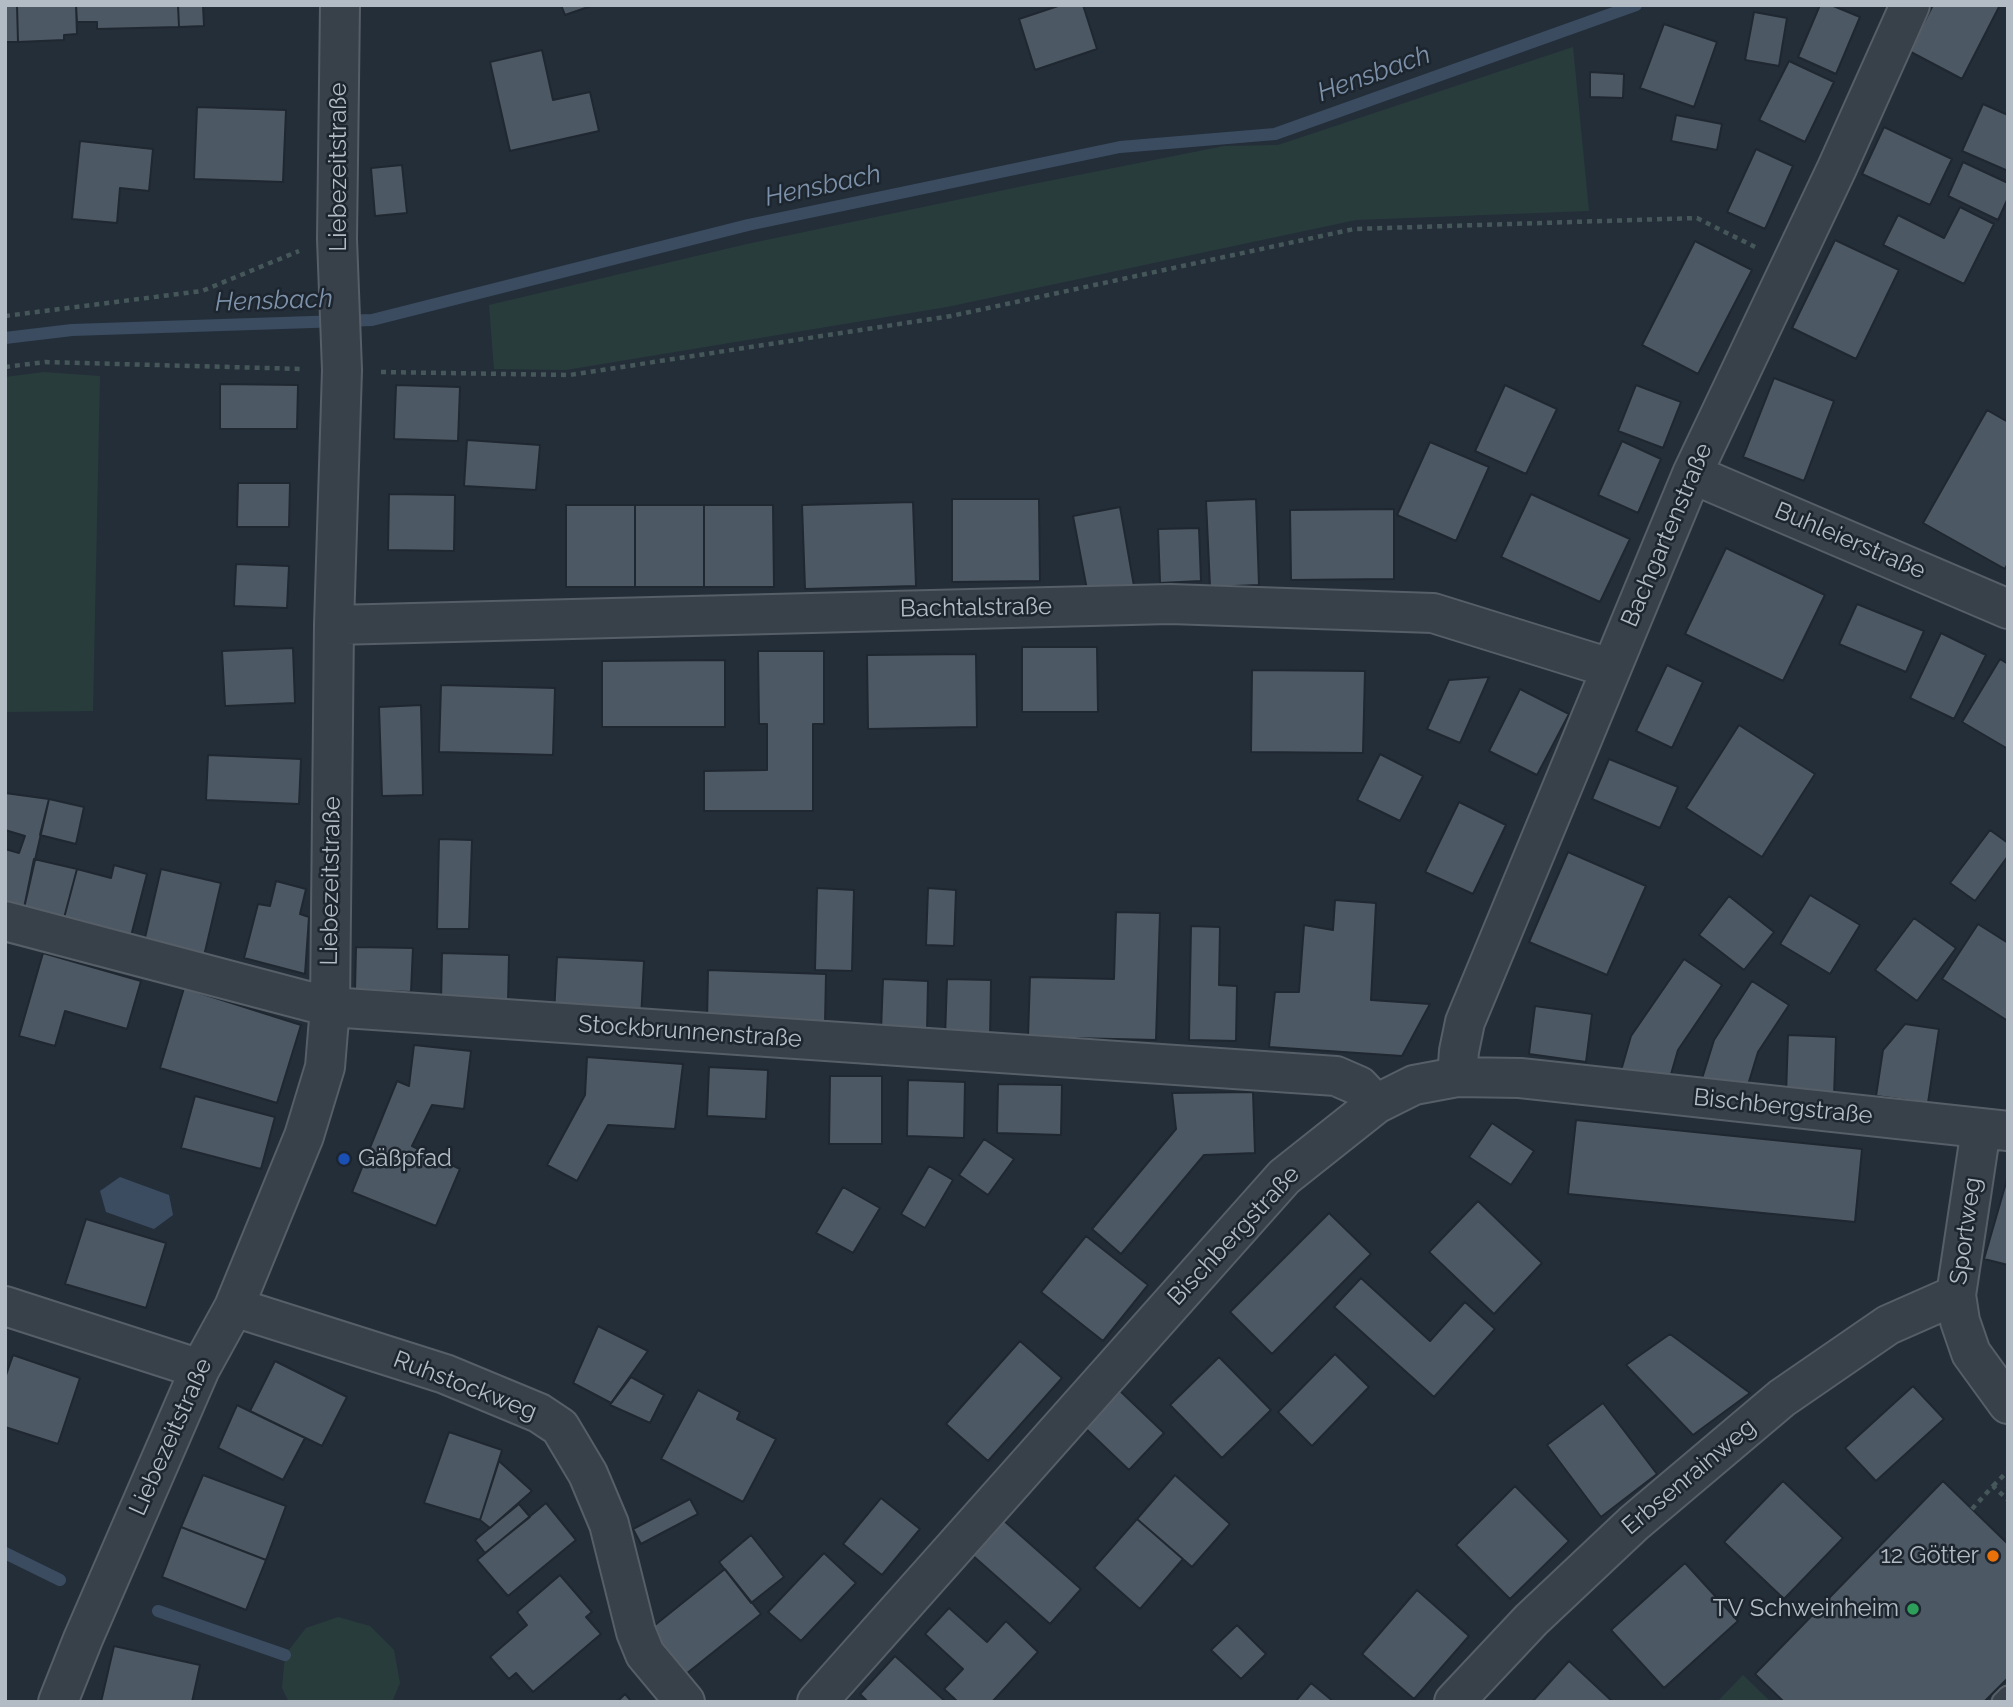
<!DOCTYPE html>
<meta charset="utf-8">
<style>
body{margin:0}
#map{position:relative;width:2013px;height:1707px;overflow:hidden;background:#242e39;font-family:Raleway,sans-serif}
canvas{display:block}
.frame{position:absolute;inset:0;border:7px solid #b3bbc5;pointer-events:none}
</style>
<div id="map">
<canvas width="2013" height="1707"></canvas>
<div class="frame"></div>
</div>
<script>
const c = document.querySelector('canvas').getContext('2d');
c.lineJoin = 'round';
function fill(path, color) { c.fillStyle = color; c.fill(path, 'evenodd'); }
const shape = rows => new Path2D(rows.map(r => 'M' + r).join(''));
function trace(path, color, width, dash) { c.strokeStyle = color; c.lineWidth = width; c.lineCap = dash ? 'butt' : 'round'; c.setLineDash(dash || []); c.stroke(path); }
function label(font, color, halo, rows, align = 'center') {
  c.font = font + ' Raleway,sans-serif'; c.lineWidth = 5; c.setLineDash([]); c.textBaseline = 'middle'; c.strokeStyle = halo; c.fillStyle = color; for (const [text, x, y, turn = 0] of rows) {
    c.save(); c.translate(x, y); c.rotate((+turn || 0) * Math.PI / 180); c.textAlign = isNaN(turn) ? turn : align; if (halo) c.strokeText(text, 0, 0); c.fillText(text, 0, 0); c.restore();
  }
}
fill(shape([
 [1573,47,1589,211,1356,220,947,307,566,370,494,369,489,305,747,244,1028,185,1224,146,1278,145],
 [44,372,100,376,93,711,5,712,5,377],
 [338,1617,370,1626,394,1650,400,1683,392,1702,289,1702,282,1688,285,1655,306,1628],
 [1743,1675,1771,1702,1717,1702]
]), '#293c3c');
fill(shape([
 [120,1177,169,1195,173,1215,154,1229,106,1212,100,1191]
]), '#3b4c61');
trace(shape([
 [5,338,72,330,372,320,748,225,1120,147,1275,134,1636,5],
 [5,1553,60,1580],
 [158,1611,285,1655]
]), '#3b4c61', 12);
const building = shape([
 [5,5,17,5,18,42,5,42,5,5],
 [17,5,76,5,77,34,64,35,64,40,18,42,17,5],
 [76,5,178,5,179,27,97,29,97,22,77,22,76,5],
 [178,5,203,5,204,26,179,27,178,5],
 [561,5,594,5,565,15,561,5],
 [1061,5,1083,5,1097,49,1035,70,1019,19,1061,5],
 [1820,5,1831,5,1860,17,1836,74,1798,57,1820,5],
 [1933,5,2000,5,1962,79,1909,51,1933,5],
 [1754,12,1787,18,1779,66,1745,60,1754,12],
 [1664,24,1717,42,1694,107,1640,88,1664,24],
 [542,50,553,100,590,92,599,131,510,151,490,62,542,50],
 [1789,61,1834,82,1805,142,1759,120,1789,61],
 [1590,72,1624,74,1623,98,1590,97,1590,72],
 [1983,104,2008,115,2008,171,1962,151,1983,104],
 [197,107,286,110,283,182,194,179,197,107],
 [1676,115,1722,124,1717,150,1671,141,1676,115],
 [1884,127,1952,159,1930,205,1862,174,1884,127],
 [80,141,153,149,149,191,120,188,117,223,72,219,80,141],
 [1756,149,1793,166,1765,229,1727,212,1756,149],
 [1963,162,2008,183,2008,198,1998,220,1948,196,1963,162],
 [402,165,407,213,375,216,371,168,402,165],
 [1960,207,1994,224,1964,284,1883,245,1898,215,1944,238,1960,207],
 [1835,240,1899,270,1856,359,1792,328,1835,240],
 [1695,241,1752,270,1698,374,1642,345,1695,241],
 [1774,378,1834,401,1804,481,1743,457,1774,378],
 [220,384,298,385,297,429,220,429,220,384],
 [396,385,460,387,458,441,394,439,396,385],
 [1505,385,1557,409,1526,474,1475,451,1505,385],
 [1636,385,1681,402,1663,448,1618,431,1636,385],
 [1987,410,2008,422,2008,563,2005,569,1923,523,1987,410],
 [467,440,540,445,536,490,464,486,467,440],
 [1622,441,1661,459,1638,513,1598,495,1622,441],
 [1430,442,1489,467,1456,541,1397,515,1430,442],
 [238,483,290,483,289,527,237,527,238,483],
 [389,494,455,495,454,551,388,550,389,494],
 [1531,494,1630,539,1600,602,1501,557,1531,494],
 [952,499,1039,499,1040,581,952,582,952,499],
 [1256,499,1259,585,1210,587,1206,501,1256,499],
 [913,502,916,586,805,589,802,505,913,502],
 [566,505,635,505,635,587,566,587,566,505],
 [635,505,704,505,704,587,635,587,635,505],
 [704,505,773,505,774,587,704,587,704,505],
 [1120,507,1134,586,1088,595,1073,516,1120,507],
 [1394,509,1394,579,1291,580,1290,510,1394,509],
 [1199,528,1201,581,1160,583,1158,529,1199,528],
 [1726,548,1825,595,1783,681,1685,634,1726,548],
 [236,564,289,566,287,608,234,606,236,564],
 [1857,604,1924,631,1906,672,1839,644,1857,604],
 [1941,633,1986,655,1954,719,1910,698,1941,633],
 [1022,647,1097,647,1098,712,1022,712,1022,647],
 [293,648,295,703,225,706,222,651,293,648],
 [758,651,824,651,824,724,813,724,813,811,704,811,704,771,767,770,767,724,759,724,758,651],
 [976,654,977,727,868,729,867,655,976,654],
 [2000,659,2008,664,2008,749,1962,722,2000,659],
 [725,660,725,727,602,727,602,661,725,660],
 [1667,665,1703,682,1672,748,1636,731,1667,665],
 [1252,670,1365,671,1363,753,1251,752,1252,670],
 [1489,677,1460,743,1427,729,1449,680,1489,677],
 [441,685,555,688,553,755,439,752,441,685],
 [1520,689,1569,714,1537,775,1489,751,1520,689],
 [421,705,423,795,382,796,379,707,421,705],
 [1739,725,1815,774,1762,857,1686,808,1739,725],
 [1380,754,1423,776,1400,821,1357,800,1380,754],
 [208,755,301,759,299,804,206,800,208,755],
 [1609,759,1678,787,1660,828,1592,799,1609,759],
 [5,793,49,799,24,908,5,902,5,849,19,853,25,836,5,830,5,793],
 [49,799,84,807,76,844,40,835,49,799],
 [1459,802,1506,825,1473,894,1425,872,1459,802],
 [1990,830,2008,843,2008,856,1975,901,1950,883,1990,830],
 [439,839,472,840,469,929,437,929,439,839],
 [1568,852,1646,886,1607,975,1529,942,1568,852],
 [34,859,77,869,64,918,24,908,34,859],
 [114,865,147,874,131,936,64,918,77,869,111,878,114,865],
 [161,869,221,883,204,956,144,942,161,869],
 [276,881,306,889,300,914,309,917,305,974,244,958,258,904,270,906,276,881],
 [817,888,854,890,852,971,815,970,817,888],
 [928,888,956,890,954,946,926,945,928,888],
 [1810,895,1860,925,1830,974,1780,944,1810,895],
 [1729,896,1774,932,1744,970,1699,935,1729,896],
 [1335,900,1376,903,1371,1000,1430,1004,1402,1056,1269,1047,1275,992,1299,992,1304,925,1333,930,1335,900],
 [1116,912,1160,913,1156,1040,1028,1037,1030,977,1114,979,1116,912],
 [1914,918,1956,948,1917,1001,1875,970,1914,918],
 [1978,924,2008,943,2008,1021,1942,979,1978,924],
 [1191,926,1220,927,1219,985,1237,986,1236,1041,1189,1040,1191,926],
 [356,947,413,948,411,992,355,990,356,947],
 [43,953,141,981,127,1029,65,1011,55,1046,19,1036,43,953],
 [442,953,509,955,508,1003,441,1001,442,953],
 [557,957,644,961,641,1019,554,1014,557,957],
 [1684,959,1722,985,1678,1050,1667,1088,1620,1074,1631,1036,1684,959],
 [708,970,826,974,825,1024,707,1020,708,970],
 [883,979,928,981,927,1032,881,1031,883,979],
 [947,979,991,980,990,1039,945,1038,947,979],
 [1752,981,1789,1005,1758,1052,1744,1098,1700,1085,1714,1040,1752,981],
 [184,988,301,1025,277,1103,160,1068,184,988],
 [1535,1006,1592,1014,1586,1062,1529,1054,1535,1006],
 [1905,1024,1939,1029,1928,1103,1876,1096,1883,1050,1905,1024],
 [1788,1035,1836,1037,1834,1097,1786,1095,1788,1035],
 [414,1045,471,1051,464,1109,432,1105,412,1146,460,1169,436,1226,352,1192,397,1081,409,1086,414,1045],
 [587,1057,683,1064,675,1129,608,1125,577,1181,547,1165,585,1095,587,1057],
 [709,1067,768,1070,766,1119,707,1116,709,1067],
 [830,1076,882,1076,882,1144,829,1144,830,1076],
 [908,1080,965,1082,964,1138,907,1136,908,1080],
 [998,1084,1062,1085,1061,1135,997,1133,998,1084],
 [1253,1092,1255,1153,1204,1155,1121,1254,1092,1229,1176,1129,1172,1093,1253,1092],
 [195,1096,275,1117,261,1169,181,1148,195,1096],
 [1576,1120,1862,1149,1855,1222,1568,1194,1576,1120],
 [1492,1123,1534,1151,1511,1185,1469,1157,1492,1123],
 [984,1139,1014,1159,988,1195,959,1175,984,1139],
 [929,1166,953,1180,925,1228,901,1214,929,1166],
 [2008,1176,2008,1265,1984,1259,2008,1176],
 [843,1187,880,1208,853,1253,816,1233,843,1187],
 [1478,1201,1542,1263,1494,1314,1429,1252,1478,1201],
 [1329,1213,1371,1254,1272,1354,1230,1312,1329,1213],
 [86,1219,166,1243,146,1308,65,1284,86,1219],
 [1086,1236,1148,1285,1103,1341,1041,1292,1086,1236],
 [1361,1278,1430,1341,1465,1302,1495,1329,1434,1397,1334,1307,1361,1278],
 [598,1326,648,1351,611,1403,573,1383,598,1326],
 [1670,1334,1750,1393,1693,1435,1626,1365,1670,1334],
 [1020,1341,1062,1378,988,1461,946,1424,1020,1341],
 [1335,1354,1369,1387,1312,1446,1278,1412,1335,1354],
 [13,1355,80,1378,58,1444,5,1427,5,1378,13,1355],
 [1219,1357,1271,1410,1222,1458,1170,1405,1219,1357],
 [275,1361,347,1397,322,1446,250,1411,275,1361],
 [631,1377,664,1395,650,1423,610,1405,631,1377],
 [1913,1386,1944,1419,1876,1481,1845,1448,1913,1386],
 [1118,1389,1164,1433,1129,1470,1084,1427,1118,1389],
 [698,1390,740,1412,737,1419,776,1439,743,1502,661,1459,698,1390],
 [1603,1403,1657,1474,1601,1517,1547,1445,1603,1403],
 [237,1405,305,1438,283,1480,218,1448,237,1405],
 [449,1432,502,1450,480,1520,424,1503,449,1432],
 [499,1461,532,1491,490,1528,480,1520,499,1461],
 [203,1475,286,1506,266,1560,181,1527,203,1475],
 [1175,1475,1230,1524,1192,1567,1137,1519,1175,1475],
 [1783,1481,1843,1538,1784,1599,1724,1542,1783,1481],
 [1943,1481,2008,1544,2008,1678,1984,1702,1784,1702,1755,1674,1943,1481],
 [1515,1486,1569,1541,1510,1599,1456,1545,1515,1486],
 [881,1498,920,1529,882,1575,843,1544,881,1498],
 [690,1499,698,1514,641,1544,633,1529,690,1499],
 [546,1503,576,1540,508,1596,477,1560,546,1503],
 [519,1504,530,1517,485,1553,475,1540,519,1504],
 [1002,1519,1081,1589,1050,1624,971,1554,1002,1519],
 [1137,1519,1183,1559,1140,1609,1094,1568,1137,1519],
 [181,1527,266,1560,246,1610,162,1577,181,1527],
 [751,1535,784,1577,751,1603,719,1562,751,1535],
 [824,1553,856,1583,801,1641,768,1612,824,1553],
 [1685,1563,1738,1621,1664,1688,1611,1630,1685,1563],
 [725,1569,761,1614,686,1674,650,1629,725,1569],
 [560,1575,592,1612,586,1617,601,1634,533,1692,516,1673,509,1679,490,1657,527,1625,517,1612,560,1575],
 [1417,1590,1469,1636,1414,1699,1362,1654,1417,1590],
 [949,1608,987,1642,1006,1621,1038,1652,992,1702,958,1702,944,1689,963,1669,925,1634,949,1608],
 [1237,1625,1266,1654,1241,1679,1211,1650,1237,1625],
 [114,1646,200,1665,192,1702,101,1702,114,1646],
 [895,1656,946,1702,868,1702,860,1694,895,1656],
 [1569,1661,1613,1702,1532,1702,1569,1661],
 [1311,1683,1334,1702,1295,1702,1311,1683],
 [625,1694,632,1702,617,1702,625,1694]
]);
fill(building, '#4d5865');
trace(building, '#1f2730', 2);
const service = shape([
 [2002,1702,2008,1696]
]);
const minor = shape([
 [1692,474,2008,609],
 [334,625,1170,604,1433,613,1610,668],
 [5,921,330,1007,1336,1076,1359,1086,1376,1104],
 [1457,1077,1459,1051,1465,1022,1692,474,1837,168,1910,5],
 [1981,1129,1956,1295,1960,1321,1971,1353,2008,1404],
 [5,1306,200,1369],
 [234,1307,445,1374,539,1413,560,1427,588,1474,609,1524,636,1632,645,1654,685,1702],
 [58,1702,83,1639,200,1369,234,1307,304,1136,325,1067,330,1007,334,625,342,370,337,239,340,5],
 [817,1702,1284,1177,1376,1104,1414,1085,1457,1077,1520,1078,2008,1131],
 [1454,1702,1531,1620,1634,1523,1782,1398,1888,1325,1956,1295]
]);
trace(service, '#565e67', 23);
trace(minor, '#565e67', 42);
trace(shape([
 [5,316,202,291,299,251],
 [5,367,45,362,303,369],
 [381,372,570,375,951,316,1354,229,1697,218,1755,247],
 [1993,1486,2008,1471],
 [1972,1509,1993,1486,2008,1500]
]), '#465759', 4.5, [5, 5]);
trace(service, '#384049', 19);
trace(minor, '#384049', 38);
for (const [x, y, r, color] of [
 [344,1159,7,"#1a4fb4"],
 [1993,1556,7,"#e8710a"],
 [1913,1609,7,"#2e9e5b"]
]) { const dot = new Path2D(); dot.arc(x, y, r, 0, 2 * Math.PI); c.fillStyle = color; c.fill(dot); trace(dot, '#1d252e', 2.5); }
label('24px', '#b3bbc5', '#1d252e', [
 ["Liebezeitstraße",339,167,-90],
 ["Bachgartenstraße",1667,535,-67],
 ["Buhleierstraße",1850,541,23],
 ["Bachtalstraße",976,608,-1],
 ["Liebezeitstraße",331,881,-89],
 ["Stockbrunnenstraße",690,1032,4],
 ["Bischbergstraße",1783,1107,6],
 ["Sportweg",1966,1231,-82],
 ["Bischbergstraße",1234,1236,-47],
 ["Ruhstockweg",465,1386,21],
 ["Liebezeitstraße",171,1437,-66],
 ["Erbsenrainweg",1689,1477,-40]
]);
label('24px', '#b3bbc5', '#1d252e', [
 ["Gäßpfad",358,1159,"left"],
 ["12 Götter",1979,1556],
 ["TV Schweinheim",1899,1609]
], 'right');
label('italic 26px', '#7d92aa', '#1d252e', [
 ["Hensbach",1374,74,-20],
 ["Hensbach",823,186,-12],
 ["Hensbach",274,301,-2]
]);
</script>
